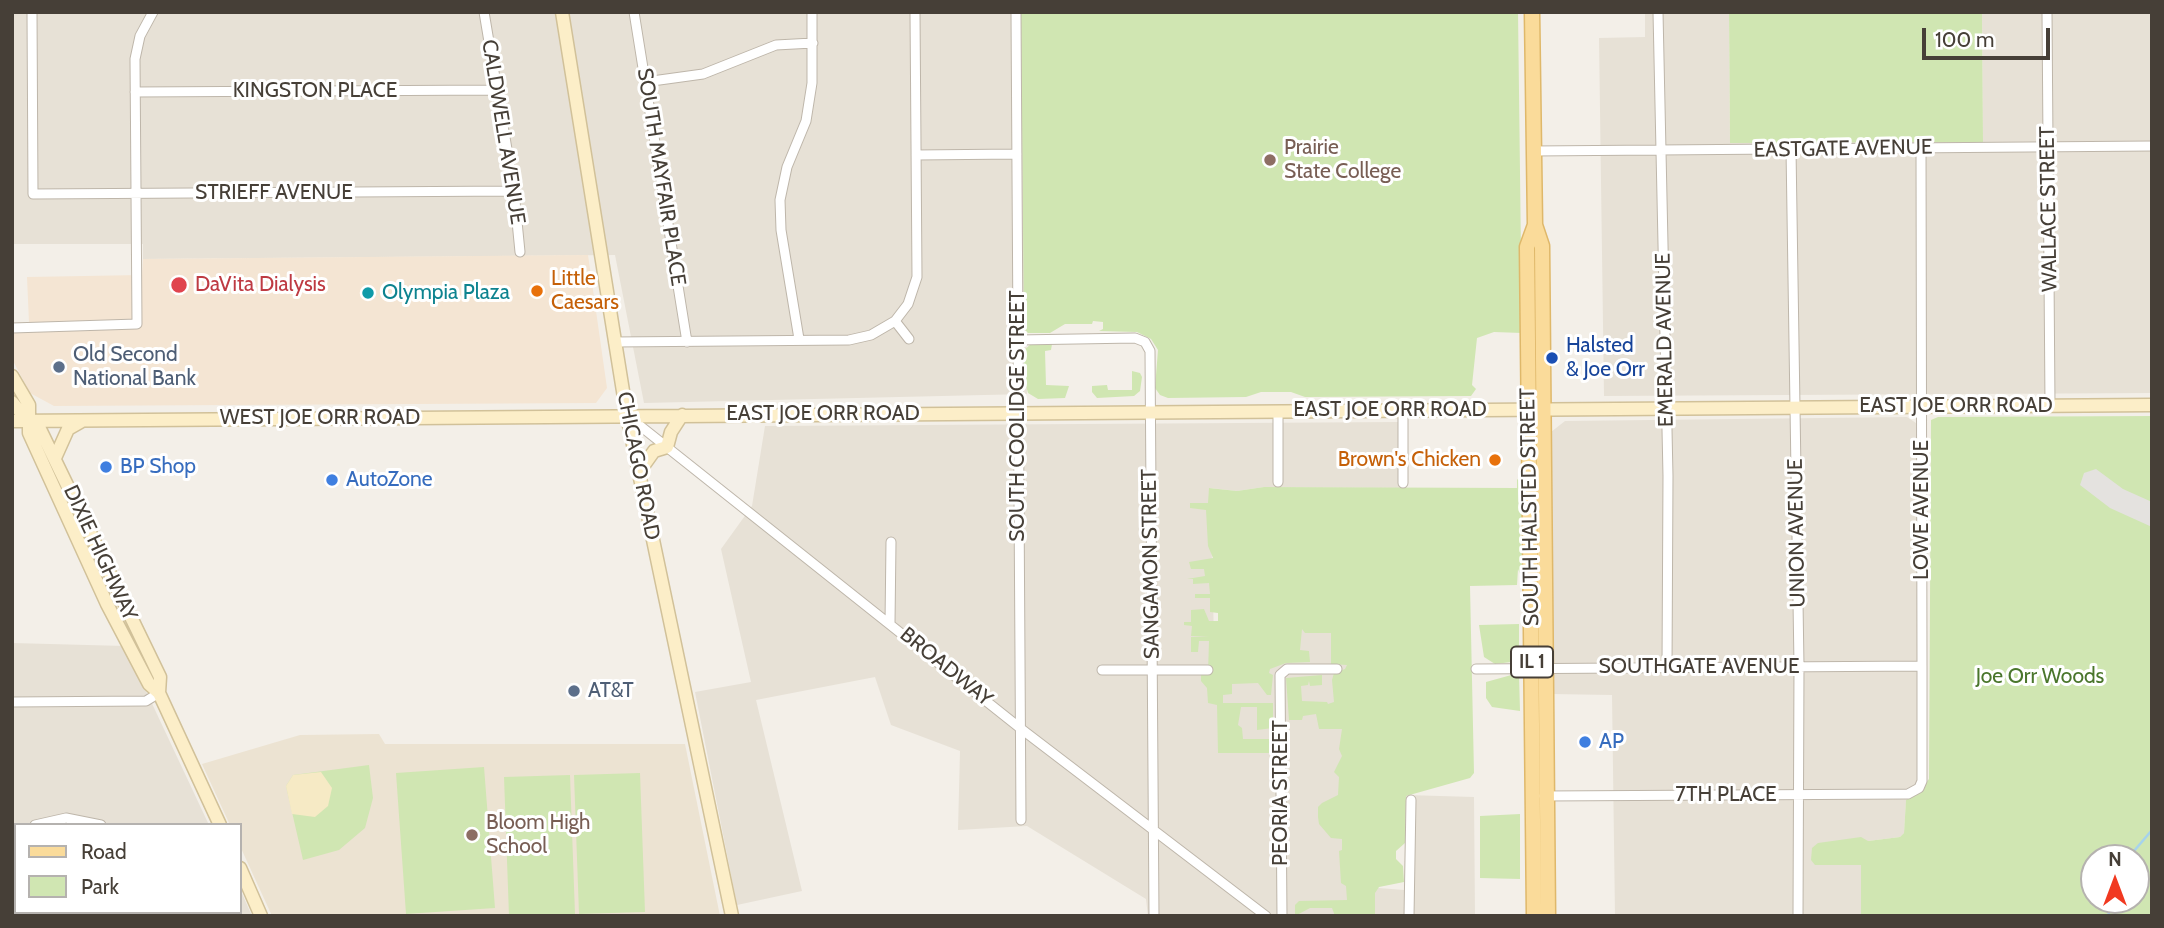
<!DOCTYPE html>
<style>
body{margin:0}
#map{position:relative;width:2164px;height:928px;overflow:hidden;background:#f3efe8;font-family:Cabin,sans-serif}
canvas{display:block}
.frame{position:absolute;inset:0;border:14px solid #463f37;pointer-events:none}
.legend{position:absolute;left:14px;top:823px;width:228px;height:91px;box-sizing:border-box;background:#fff;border:2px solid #b5b2af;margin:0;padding:9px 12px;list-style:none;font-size:21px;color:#463f37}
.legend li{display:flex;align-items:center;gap:14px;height:35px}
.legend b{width:35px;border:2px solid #b5b2af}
.north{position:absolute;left:2080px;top:844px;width:70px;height:70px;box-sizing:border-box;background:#fff;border:2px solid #b5b2af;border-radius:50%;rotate:0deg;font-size:19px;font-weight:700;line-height:28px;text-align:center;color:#463f37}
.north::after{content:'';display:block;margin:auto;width:24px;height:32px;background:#f13920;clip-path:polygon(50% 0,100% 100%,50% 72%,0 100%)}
.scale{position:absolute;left:1922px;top:28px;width:128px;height:32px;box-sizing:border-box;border:4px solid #463f37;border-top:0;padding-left:9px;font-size:21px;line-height:24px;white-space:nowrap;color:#463f37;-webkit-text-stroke:5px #fff;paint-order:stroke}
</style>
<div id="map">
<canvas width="2164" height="928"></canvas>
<div class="frame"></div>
<ul class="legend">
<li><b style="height:9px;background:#fadb9a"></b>Road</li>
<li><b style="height:19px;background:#d0e6b2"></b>Park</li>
</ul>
<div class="north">N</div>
<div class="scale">100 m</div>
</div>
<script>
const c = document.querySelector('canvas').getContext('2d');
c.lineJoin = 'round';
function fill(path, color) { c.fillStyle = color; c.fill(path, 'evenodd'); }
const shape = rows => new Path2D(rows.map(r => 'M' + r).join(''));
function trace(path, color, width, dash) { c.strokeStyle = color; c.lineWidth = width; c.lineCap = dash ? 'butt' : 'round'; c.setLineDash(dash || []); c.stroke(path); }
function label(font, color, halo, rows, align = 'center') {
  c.font = font + ' Cabin,sans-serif'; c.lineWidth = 6; c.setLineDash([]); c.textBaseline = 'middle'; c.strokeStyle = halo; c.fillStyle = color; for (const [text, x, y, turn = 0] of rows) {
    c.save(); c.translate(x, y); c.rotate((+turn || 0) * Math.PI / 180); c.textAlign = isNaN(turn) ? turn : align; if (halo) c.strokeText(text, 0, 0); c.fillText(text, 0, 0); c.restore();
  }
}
fill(shape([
 [12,12,1024,12,1027,394,644,403,615,255,143,259,143,244,12,244],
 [1645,12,1729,12,1730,142,1983,142,1982,12,2152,12,2152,393,1604,396,1599,38,1645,37],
 [1907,417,1916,423,1917,437,1917,793,1906,801,1904,833,1900,837,1868,841,1815,865,1861,865,1861,916,1615,916,1612,695,1551,694,1551,432,1565,421],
 [1398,422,1400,488,1264,487,1237,491,1210,488,1215,675,1268,601,1352,605,1353,886,1404,890,1406,795,1474,797,1475,916,1148,916,1146,899,1027,826,958,830,960,751,891,725,875,677,756,700,802,891,737,905,695,692,751,682,721,549,752,506,765,426],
 [12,643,125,646,209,825,16,825,16,912,240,912,240,889,252,916,12,916]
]), '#e7e1d6');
fill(shape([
 [588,255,607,388,596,403,54,406,30,393,12,359,12,323,29,322,27,277,142,275,143,259]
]), '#f4e5d3');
fill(shape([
 [379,734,385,744,685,744,720,916,272,916,240,846,240,825,230,825,202,764,300,735]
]), '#ece3d2');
fill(shape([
 [1021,12,1518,12,1522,333,1494,332,1477,338,1472,385,1476,389,1471,396,1305,397,1291,392,1261,392,1246,397,1168,398,1160,395,1155,388,1158,350,1151,339,1137,332,1099,331,1103,329,1103,322,1093,321,1092,324,1065,324,1050,333,1028,333,1024,329],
 [1729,12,1982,12,1983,142,1730,143],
 [1031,344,1052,344,1051,350,1045,351,1046,385,1069,386,1065,398,1038,399,1028,393,1024,378,1024,350],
 [1132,371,1140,373,1142,377,1140,391,1134,396,1097,398,1092,392,1092,386,1107,385,1108,390,1132,390],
 [2152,416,2152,916,1861,916,1861,865,1815,865,1811,860,1812,848,1818,843,1861,837,1868,841,1900,837,1904,833,1906,800,1917,793,1929,779,1931,420,1938,417],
 [2094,858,2136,858,2136,900,2094,900],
 [1517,479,1523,484,1524,520,1519,522,1524,572,1520,574,1518,569,1517,585,1470,586,1474,773,1470,778,1406,796,1405,843,1396,851,1396,859,1403,866,1404,882,1379,887,1375,893,1375,916,1335,916,1332,908,1310,908,1295,916,1295,905,1299,901,1347,900,1346,886,1341,883,1339,851,1342,850,1342,839,1331,838,1319,824,1318,817,1318,807,1322,803,1338,795,1339,777,1334,772,1342,756,1339,749,1342,729,1319,729,1316,714,1303,716,1302,720,1289,720,1286,678,1322,675,1322,685,1310,686,1309,681,1308,685,1301,686,1302,701,1327,702,1328,704,1334,702,1332,680,1334,673,1345,669,1347,665,1331,664,1331,633,1305,633,1302,629,1300,650,1309,651,1310,662,1286,663,1270,669,1269,673,1273,675,1271,695,1267,695,1258,683,1232,684,1232,694,1223,695,1223,703,1273,703,1273,728,1257,730,1257,707,1241,707,1238,725,1242,728,1243,739,1273,739,1274,753,1218,753,1217,705,1208,703,1207,688,1201,681,1201,673,1208,673,1209,641,1199,641,1198,652,1191,652,1191,637,1209,636,1191,636,1192,626,1184,625,1184,622,1191,622,1191,610,1204,609,1209,621,1218,621,1218,613,1210,612,1210,598,1195,598,1195,594,1210,594,1209,583,1193,584,1193,579,1187,579,1205,576,1204,569,1191,569,1189,562,1213,558,1208,546,1206,510,1190,508,1190,503,1208,503,1209,488,1237,491,1264,487,1517,488],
 [1519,624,1519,661,1495,664,1484,657,1479,625],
 [1515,674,1519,675,1520,711,1492,707,1486,698,1486,682],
 [369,765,373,798,365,828,339,850,303,860,286,786,293,775],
 [484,767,495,908,406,914,396,773],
 [640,773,645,912,579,914,574,775],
 [570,775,575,914,509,916,504,777],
 [1520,814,1520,879,1480,878,1480,816]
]), '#d0e6b2');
fill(shape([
 [321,772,332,788,328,806,315,817,292,814,286,786,293,775]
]), '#f6eac5');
fill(shape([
 [2096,469,2123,489,2152,502,2152,527,2110,508,2080,485,2084,473]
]), '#e4e2df');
trace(shape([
 [2128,858,2152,830],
 [2108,916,2113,900]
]), '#a6d3ed', 2.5);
const street = shape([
 [32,12,33,194,514,191],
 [484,12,514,191,520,252],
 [634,12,687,342],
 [1016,12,1021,820],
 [1658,12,1668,476,1667,667],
 [2047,12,2050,405],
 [645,82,703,74,776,45,813,43],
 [135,92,496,90],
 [1791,149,1799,666,1798,916],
 [1534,151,2152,146],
 [916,155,1017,154],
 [895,321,909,339],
 [12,328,137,324,135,59,140,36,153,12],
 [799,339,781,230,780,200,787,167,806,121,812,83,812,12],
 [1018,340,1135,338,1145,342,1150,351,1154,916],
 [614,342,849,340,871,335,895,321,908,304,917,277,915,12],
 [1403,410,1403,483],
 [1278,411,1278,482],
 [629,417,1020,728,1266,916],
 [890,623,891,542],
 [1476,669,1922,666],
 [1102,670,1208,670],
 [12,702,146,701,159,693],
 [1544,796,1908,794,1919,788,1922,781,1922,666,1921,147],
 [35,825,66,818,101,825],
 [12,836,16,834],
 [12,865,16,869],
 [40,912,42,916],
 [170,912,171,916],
 [1282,916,1280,675,1287,669,1337,669],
 [1409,916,1411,800]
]);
const secondary = shape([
 [562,12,627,416,732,916],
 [12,376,29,405,29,433,107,604,149,684,159,693,220,825],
 [12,402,28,421,39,427,160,677,159,693],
 [12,421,2152,405],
 [55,458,68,429,82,421],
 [639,472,654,451,667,447,671,432,682,415],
 [240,868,261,916]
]);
const primary = shape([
 [1532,12,1535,225,1542,246,1548,916],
 [1534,916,1527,247,1535,225]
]);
trace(street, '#beb6aa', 11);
trace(secondary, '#d1c199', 15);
trace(primary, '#dfb86a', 17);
trace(street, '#fff', 9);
trace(secondary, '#fceec8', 12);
trace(primary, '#fadb9a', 14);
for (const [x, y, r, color] of [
 [1270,160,7,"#8d6e63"],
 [179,285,9,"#e0444e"],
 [537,291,7,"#e8710a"],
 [368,293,7,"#0f9aa8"],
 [1552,358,7,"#1a4fb4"],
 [59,367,7,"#5c6f8a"],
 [1495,460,7,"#e8710a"],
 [106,467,7,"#3f7fe0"],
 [332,480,7,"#3f7fe0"],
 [574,691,7,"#5c6f8a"],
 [1585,742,7,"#3f7fe0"],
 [472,835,7,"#8d6e63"]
]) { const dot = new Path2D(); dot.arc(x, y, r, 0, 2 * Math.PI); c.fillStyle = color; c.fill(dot); trace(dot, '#fff', 2.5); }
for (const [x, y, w] of [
 [1532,662,42]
]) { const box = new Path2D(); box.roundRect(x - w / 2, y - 15.5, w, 31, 5); c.fillStyle = '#fff'; c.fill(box); trace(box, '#463f37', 2); }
label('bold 19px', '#463f37', null, [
 ["IL 1",1532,662]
]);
label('21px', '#463f37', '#fff', [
 ["KINGSTON PLACE",315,91],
 ["CALDWELL AVENUE",503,132,81],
 ["EASTGATE AVENUE",1843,149,-1],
 ["SOUTH MAYFAIR PLACE",661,177,81],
 ["STRIEFF AVENUE",274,193],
 ["WALLACE STREET",2049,209,-91],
 ["EMERALD AVENUE",1665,340,-91],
 ["EAST JOE ORR ROAD",1956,406],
 ["EAST JOE ORR ROAD",1390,410],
 ["EAST JOE ORR ROAD",823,414],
 ["SOUTH COOLIDGE STREET",1018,416,-90],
 ["WEST JOE ORR ROAD",320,418],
 ["CHICAGO ROAD",638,466,79],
 ["SOUTH HALSTED STREET",1530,507,-91],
 ["LOWE AVENUE",1922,510,-90],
 ["UNION AVENUE",1797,533,-91],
 ["DIXIE HIGHWAY",100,553,65],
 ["SANGAMON STREET",1151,564,-91],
 ["BROADWAY",946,667,39],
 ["SOUTHGATE AVENUE",1699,667],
 ["PEORIA STREET",1281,793,-90],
 ["7TH PLACE",1726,795]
]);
label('21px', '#785e54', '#fff', [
 ["Prairie",1284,148],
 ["State College",1284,172],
 ["Bloom High",486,823],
 ["School",486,847]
], 'left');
label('21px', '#c56008', '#fff', [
 ["Little",551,279],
 ["Caesars",551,303],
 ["Brown's Chicken",1481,460,"right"]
], 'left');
label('21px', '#be3a42', '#fff', [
 ["DaVita Dialysis",195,285]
], 'left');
label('21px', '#0d838f', '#fff', [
 ["Olympia Plaza",382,293]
], 'left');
label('21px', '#164399', '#fff', [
 ["Halsted",1566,346],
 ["& Joe Orr",1566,370]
], 'left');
label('21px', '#4e5e75', '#fff', [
 ["Old Second",73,355],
 ["National Bank",73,379],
 ["AT&T",588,691]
], 'left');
label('21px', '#366cbe', '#fff', [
 ["BP Shop",120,467],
 ["AutoZone",346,480],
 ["AP",1599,742]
], 'left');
label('21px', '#4a762c', '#fff', [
 ["Joe Orr Woods",2040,677]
]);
</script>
